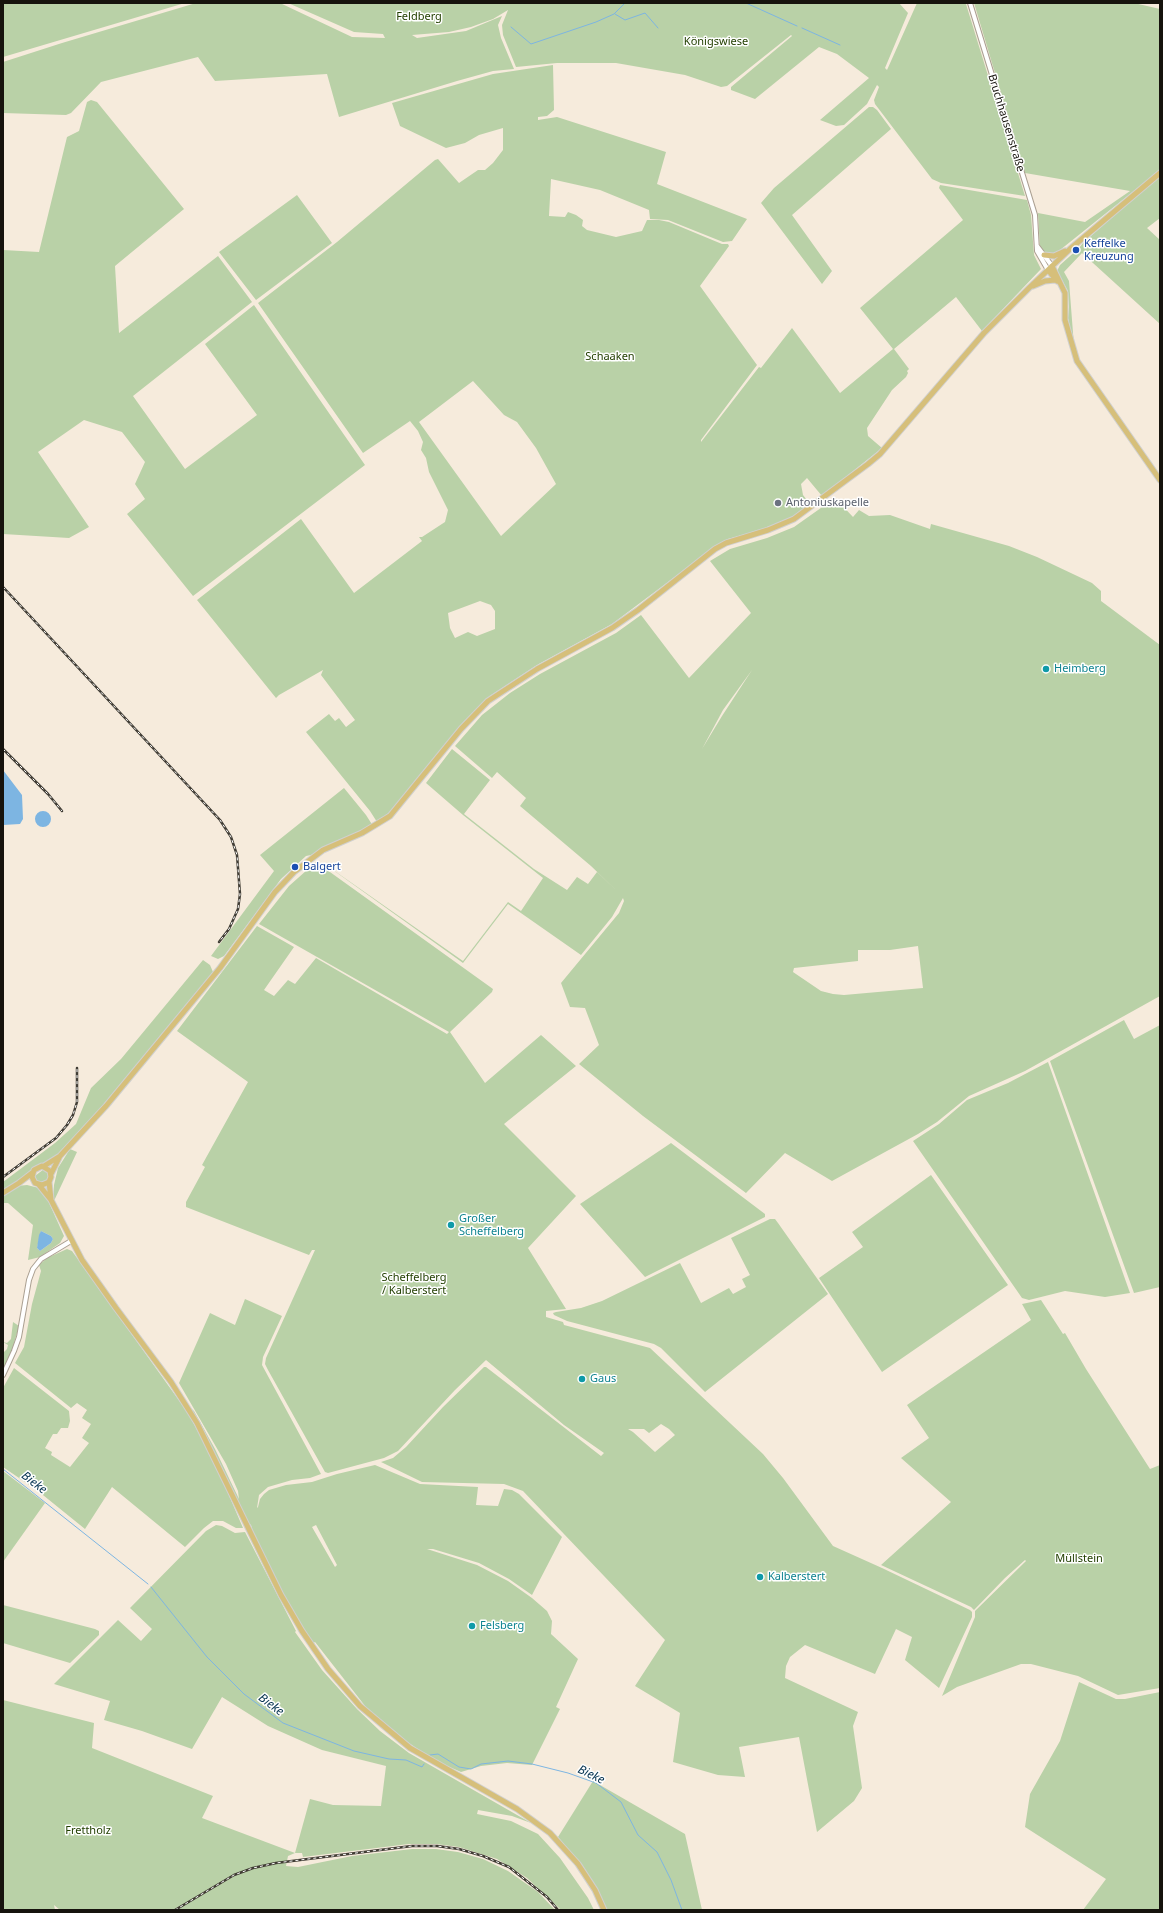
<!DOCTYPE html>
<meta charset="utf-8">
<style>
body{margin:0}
#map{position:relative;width:1163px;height:1913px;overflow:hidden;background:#f6ebdc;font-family:"Noto Sans",sans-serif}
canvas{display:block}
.frame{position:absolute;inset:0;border:4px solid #16130d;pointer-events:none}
</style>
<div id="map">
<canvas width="1163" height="1913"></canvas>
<div class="frame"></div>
</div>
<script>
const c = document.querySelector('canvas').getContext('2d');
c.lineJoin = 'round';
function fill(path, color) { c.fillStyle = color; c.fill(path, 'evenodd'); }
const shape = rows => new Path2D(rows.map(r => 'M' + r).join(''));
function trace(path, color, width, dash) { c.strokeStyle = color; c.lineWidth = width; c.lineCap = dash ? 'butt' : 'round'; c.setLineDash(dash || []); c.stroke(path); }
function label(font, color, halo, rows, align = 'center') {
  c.font = font + ' "Noto Sans",sans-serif'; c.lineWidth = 3; c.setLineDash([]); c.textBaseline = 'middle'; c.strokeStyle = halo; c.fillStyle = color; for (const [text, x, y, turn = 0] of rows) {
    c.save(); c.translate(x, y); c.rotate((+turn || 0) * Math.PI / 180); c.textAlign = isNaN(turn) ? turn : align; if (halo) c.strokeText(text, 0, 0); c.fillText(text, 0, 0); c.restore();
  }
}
fill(shape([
 [3,3,185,3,3,57],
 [196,3,280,3,352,37,385,38,383,34,354,32,288,3,899,3,908,13,885,68,887,70,917,3,966,4,1025,196,941,183,932,179,875,104,874,100,879,87,877,85,867,104,844,125,836,126,820,120,869,78,837,54,819,47,755,99,731,90,731,87,792,36,791,35,727,86,721,87,685,75,616,63,557,63,516,67,503,35,502,25,508,10,493,19,471,27,449,32,412,35,417,38,466,31,502,16,498,25,501,38,514,69,493,71,457,81,339,117,327,74,215,81,198,57,101,82,71,113,66,115,3,113,3,62,62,43],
 [974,3,1134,3,1160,9,1160,170,1055,254,1049,254,1044,252,1040,248,1038,213,1085,222,1130,191,1025,173],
 [553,65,554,110,547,116,538,117,538,120,557,117,666,152,657,184,747,219,732,241,723,242,668,220,650,219,649,210,600,190,551,179,549,216,565,217,568,212,576,215,583,220,582,226,587,230,616,237,642,231,647,220,659,220,669,222,722,244,728,244,729,246,700,286,757,365,701,440,701,442,759,367,761,368,792,328,840,393,893,349,860,308,963,220,939,188,940,185,1027,200,1031,215,1034,255,1041,269,982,331,956,297,894,349,909,369,907,371,908,373,906,377,892,390,867,428,868,436,882,448,822,496,807,478,801,484,803,495,810,504,801,512,779,525,728,539,712,549,612,624,537,665,490,696,461,725,394,809,377,822,370,811,306,732,329,714,335,721,339,718,346,727,355,720,321,675,323,670,279,695,276,698,197,600,301,519,354,593,422,541,419,537,422,537,445,522,448,510,429,472,426,458,421,450,423,442,418,431,410,421,363,453,258,303,337,242,435,160,438,159,459,183,478,170,485,170,493,163,503,150,503,128,479,135,465,143,446,148,400,126,392,103,493,74],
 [473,381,504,415,517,422,536,448,556,484,501,536,419,422],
 [480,601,491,605,495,611,495,629,477,636,468,632,455,638,450,628,448,613],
 [91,100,97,102,184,209,115,266,119,333,218,256,252,302,133,396,185,469,257,415,205,344,254,305,365,465,193,596,127,514,145,499,135,484,145,462,122,432,84,420,38,452,89,527,69,538,3,534,3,250,39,252,67,137,79,131,87,102],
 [869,107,873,107,877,110,891,129,792,215,832,271,822,284,761,203,774,188],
 [1160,175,1160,218,1147,228,1160,240,1160,324,1082,253,1064,272,1069,281,1074,346,1068,318,1069,307,1068,291,1057,271,1060,265,1079,248,1083,243],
 [297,195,332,243,256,300,219,252],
 [835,498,853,517,859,510,869,516,890,515,930,529,931,524,1009,546,1037,557,1092,583,1101,591,1101,601,1160,645,1160,996,1025,1071,969,1096,937,1122,918,1134,832,1181,785,1153,746,1193,643,1116,579,1064,599,1045,585,1008,570,1007,561,983,619,913,624,901,623,898,612,917,581,955,508,904,463,963,319,860,463,961,508,902,521,911,543,878,463,815,426,783,452,749,490,780,464,814,534,869,567,890,577,877,588,884,597,872,619,893,591,866,520,806,526,798,497,772,492,778,455,746,482,715,510,693,540,674,616,633,641,615,689,678,751,613,710,561,730,549,767,538,794,527],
 [752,670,722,716,702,749,723,710],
 [918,946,923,988,844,995,833,994,821,991,793,972,794,968,858,961,858,950,890,950],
 [344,788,366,815,373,826,311,855,306,856,281,879,224,956,218,959,211,956,274,871,260,855],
 [316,862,493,989,492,992,450,1032,485,1083,541,1035,576,1066,504,1124,576,1196,528,1248,566,1309,546,1311,546,1317,563,1322,564,1325,650,1348,763,1454,783,1478,833,1546,882,1568,970,1610,972,1612,972,1617,939,1688,905,1660,912,1637,896,1629,875,1674,805,1645,790,1657,786,1666,785,1678,858,1712,853,1726,862,1788,854,1801,817,1832,799,1737,739,1747,745,1777,718,1775,673,1762,680,1713,635,1686,665,1640,523,1491,504,1484,422,1482,381,1462,393,1458,406,1447,443,1407,484,1367,486,1367,601,1456,604,1453,564,1425,486,1360,455,1390,398,1451,384,1458,328,1473,325,1472,268,1370,265,1364,266,1358,315,1250,312,1250,309,1255,186,1207,186,1202,205,1167,202,1165,248,1082,177,1031,257,926,294,947,264,990,274,996,288,980,295,984,316,958,447,1034,449,1032,259,924,289,886],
 [661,1424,669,1429,675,1435,655,1452,633,1432,628,1429,644,1429,649,1433],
 [203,960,210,965,213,972,106,1103,56,1156,45,1163,35,1166,29,1174,3,1191,3,1182,55,1143,76,1124,91,1088,121,1059],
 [1124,1020,1134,1039,1160,1025,1160,1287,1134,1293,1050,1061],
 [1048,1062,1130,1293,1105,1297,1065,1291,1029,1300,1022,1298,913,1141,939,1124,967,1100,1008,1083],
 [671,1143,765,1214,765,1217,645,1277,580,1204],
 [70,1149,77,1152,53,1203,54,1185,58,1168],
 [44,1169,48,1171,49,1176,48,1180,43,1183,37,1181,35,1176],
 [931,1175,1008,1285,882,1372,819,1278,863,1247,852,1232],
 [27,1185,39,1188,46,1196,64,1236,60,1243,40,1257,28,1260,33,1225,8,1203,3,1203,3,1196,17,1186],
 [41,1231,51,1236,53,1239,51,1243,40,1251,37,1248],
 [770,1219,775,1219,778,1223,828,1294,705,1392,661,1348,654,1344,567,1321,554,1315,553,1313,556,1312,581,1308,602,1301,680,1263,701,1303,729,1288,733,1294,746,1287,742,1279,750,1275,731,1238],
 [67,1249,72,1251,188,1413,216,1465,243,1528,236,1528,223,1521,213,1521,204,1528,185,1547,112,1487,85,1529,38,1491,3,1467,3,1388,14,1368,69,1411,70,1421,68,1428,61,1428,57,1434,53,1434,45,1448,52,1452,51,1455,70,1467,89,1443,82,1438,91,1424,82,1418,87,1410,77,1403,71,1408,15,1363,24,1347,32,1304,41,1271,39,1265,47,1258],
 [245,1299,282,1316,263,1357,262,1365,321,1474,310,1478,292,1480,268,1487,259,1495,257,1508,258,1507,260,1499,264,1494,269,1490,286,1485,312,1482,337,1474,375,1465,420,1484,478,1487,476,1505,498,1506,504,1489,512,1490,519,1494,562,1537,532,1595,509,1579,479,1563,433,1549,427,1549,477,1565,508,1581,532,1598,547,1611,552,1621,551,1634,578,1659,556,1707,560,1709,532,1765,507,1763,481,1766,461,1772,438,1762,422,1752,390,1730,369,1711,315,1642,312,1644,291,1611,255,1538,251,1525,246,1521,188,1406,194,1411,215,1449,239,1499,238,1491,226,1464,179,1383,210,1313,235,1325],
 [316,1525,337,1565,335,1567,312,1527],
 [1041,1300,1063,1334,1065,1333,1086,1369,1150,1469,1160,1465,1160,1688,1118,1695,1078,1676,1031,1664,1021,1664,957,1687,942,1696,975,1617,975,1611,1026,1561,1025,1560,1005,1578,974,1610,971,1607,881,1565,951,1502,901,1458,929,1438,907,1405,1031,1320,1022,1304],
 [13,1322,19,1326,12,1350,3,1370,3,1353,7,1349,8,1345,3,1342,7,1343,11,1339],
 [3,1471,45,1503,3,1562],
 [216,1525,222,1526,235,1533,245,1532,296,1631,295,1632,322,1670,357,1709,380,1731,409,1753,531,1823,512,1816,478,1810,477,1814,511,1821,538,1834,560,1858,588,1898,594,1910,561,1910,527,1878,497,1859,459,1847,436,1844,409,1844,303,1857,302,1853,295,1853,288,1856,286,1866,298,1867,352,1856,412,1849,436,1849,458,1852,483,1859,508,1871,538,1892,555,1910,60,1910,54,1905,55,1910,3,1910,3,1700,94,1723,92,1748,213,1796,202,1818,295,1853,310,1799,333,1805,381,1806,386,1766,322,1750,268,1726,222,1697,192,1749,142,1731,104,1720,110,1701,54,1684,118,1620,141,1641,152,1629,130,1608,206,1531],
 [3,1605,95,1629,99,1631,99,1635,70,1663,3,1643],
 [1079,1682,1116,1699,1125,1699,1160,1692,1160,1910,1083,1910,1106,1879,1025,1827,1030,1794,1060,1741],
 [593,1781,685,1834,702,1910,607,1910,594,1884,582,1866,558,1837]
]), '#b9d1a7');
fill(shape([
 [3,770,22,795,23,819,20,824,3,825],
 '35 819a8 8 0 1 1 16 0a8 8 0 1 1-16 0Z',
 [41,1231,51,1236,53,1239,51,1243,40,1251,37,1248,39,1235]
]), '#7db5e2');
trace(shape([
 [746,3,797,26],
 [615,14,625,20,645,13,658,28],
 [511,27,531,44,596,22,614,14,625,3],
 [802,28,840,45],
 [3,1469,148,1584],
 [151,1587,207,1657,244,1694,283,1723,354,1751,389,1759,406,1760,422,1767,424,1764],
 [430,1755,438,1754,459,1767,471,1769,481,1764,508,1761,532,1764,568,1773,596,1783,621,1802,638,1835,657,1852,671,1880,682,1910]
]), '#7db5e2', 1);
const minor = shape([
 [970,3,1035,215,1037,251,1048,270],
 [1037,246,1052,266],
 [3,1375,14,1351,19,1337,29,1280,33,1269,41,1259,71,1241]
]);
const major = shape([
 [1044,255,1054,256,1065,251],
 [1052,266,1065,293,1065,320,1077,361,1160,480],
 [1048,270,1057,281],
 [1033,286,1045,281,1055,280],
 [44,1166,60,1156,106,1106,220,968,275,892,294,872,323,850,362,833,390,816,461,729,488,701,537,669,612,628,638,610,715,549,726,543,768,530,794,519,868,464,880,454,984,333,1030,287,1070,249,1160,173],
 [51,1174,59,1158],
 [49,1182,42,1185,35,1183,32,1177,34,1170,42,1166,50,1171,51,1177,49,1182,51,1199],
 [39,1185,51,1200,82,1260,116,1308,171,1382,197,1423,281,1595,302,1631,328,1669,360,1706,410,1748,517,1809,550,1833,578,1864,595,1890,604,1910],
 [3,1193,19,1183,32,1173]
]);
trace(minor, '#aba092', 6);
trace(major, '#d0d0cf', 7);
trace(minor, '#fff', 4);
trace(major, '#d6bf7a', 5);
const rail = shape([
 [3,587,220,820,231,837,237,855,240,894,238,909,229,929,219,942],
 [3,749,48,794,62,811],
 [3,1177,56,1138,67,1125,73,1115,77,1102,77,1068],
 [175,1910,234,1875,253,1868,276,1863,412,1846,437,1846,459,1849,483,1856,509,1867,547,1897,558,1910]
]);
trace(rail, '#403c34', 2.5);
trace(rail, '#fff', 1, [3]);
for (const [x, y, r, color] of [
 [1076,250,4,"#1a4fb4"],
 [778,503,4,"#6b7280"],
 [1046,669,4,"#0f9aa8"],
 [295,867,4,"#1a4fb4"],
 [451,1225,4,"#0f9aa8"],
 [582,1379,4,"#0f9aa8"],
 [760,1577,4,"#0f9aa8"],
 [472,1626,4,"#0f9aa8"]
]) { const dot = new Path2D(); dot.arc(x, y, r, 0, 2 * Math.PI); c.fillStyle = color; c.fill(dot); trace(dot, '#fff', 1.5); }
label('11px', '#223f00', '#fff', [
 ["Feldberg",419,17],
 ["Königswiese",716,42],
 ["Schaaken",610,357],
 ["Scheffelberg",414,1278],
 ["/ Kalberstert",414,1291],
 ["Müllstein",1079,1559],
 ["Frettholz",88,1831]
]);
label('11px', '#16130d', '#fff', [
 ["Bruchhausenstraße",1006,123,73]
]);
label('11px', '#164399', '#fff', [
 ["Keffelke",1084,244],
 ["Kreuzung",1084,257],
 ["Balgert",303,867]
], 'left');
label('11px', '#5b616d', '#fff', [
 ["Antoniuskapelle",786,503]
], 'left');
label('11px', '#0d838f', '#fff', [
 ["Heimberg",1054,669],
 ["Großer",459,1219],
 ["Scheffelberg",459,1232],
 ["Gaus",590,1379],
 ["Kalberstert",768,1577],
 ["Felsberg",480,1626]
], 'left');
label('italic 12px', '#04324f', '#fff', [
 ["Bieke",34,1483,38],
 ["Bieke",271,1705,37],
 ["Bieke",591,1775,26]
]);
</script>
